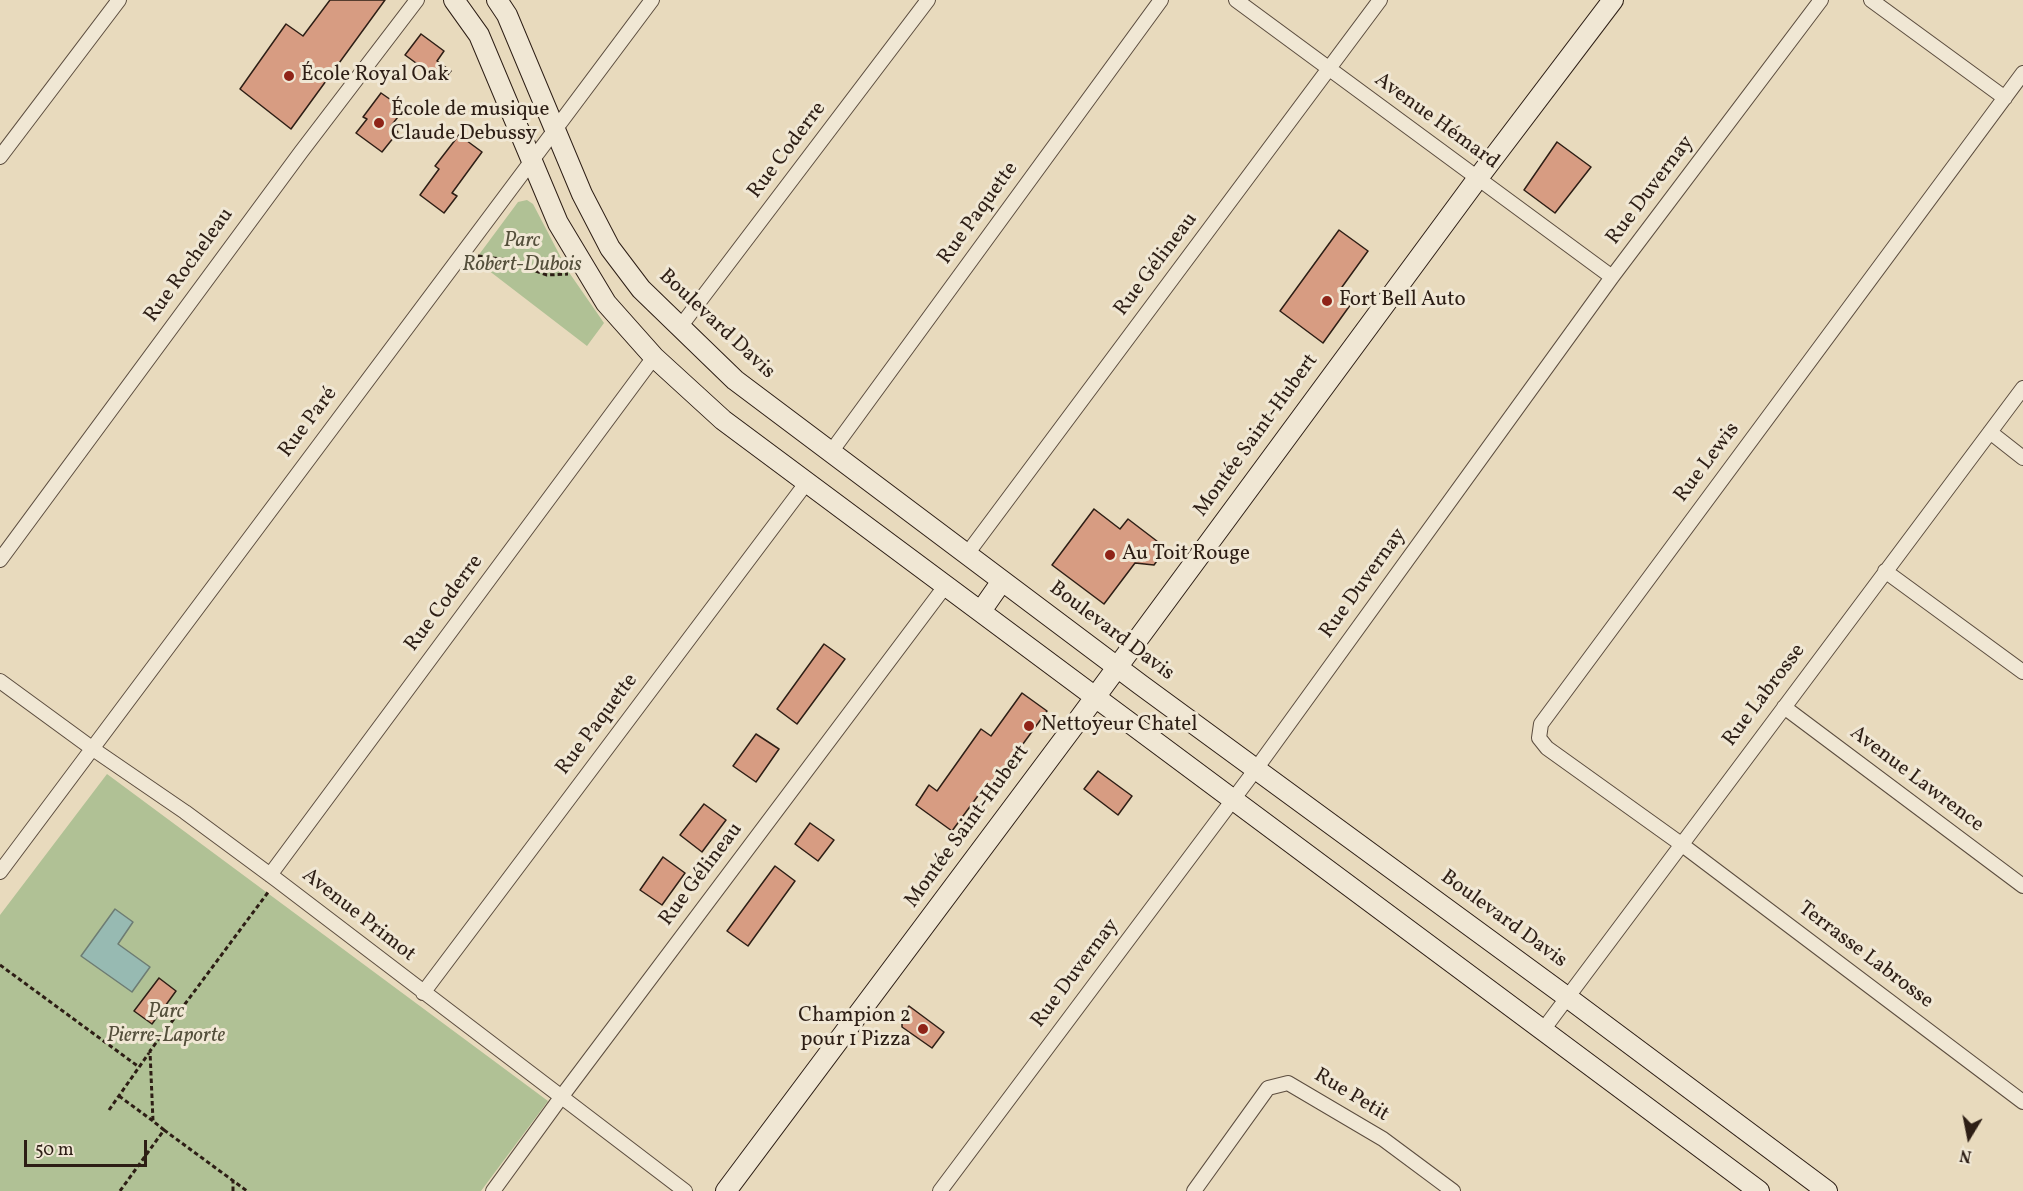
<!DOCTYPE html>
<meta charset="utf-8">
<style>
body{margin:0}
#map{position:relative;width:2023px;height:1191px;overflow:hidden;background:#e8dabd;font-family:Vollkorn,serif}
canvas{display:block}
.north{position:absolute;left:1939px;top:1107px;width:60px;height:60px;-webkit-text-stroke:4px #f0e7d4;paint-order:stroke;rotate:190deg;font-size:16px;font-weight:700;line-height:24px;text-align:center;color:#2d1e15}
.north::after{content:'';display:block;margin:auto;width:21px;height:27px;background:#2d1e15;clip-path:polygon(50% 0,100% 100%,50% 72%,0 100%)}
.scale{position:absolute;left:24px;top:1140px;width:123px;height:27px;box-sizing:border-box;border:3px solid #2d1e15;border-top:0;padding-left:8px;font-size:18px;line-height:21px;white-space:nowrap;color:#2d1e15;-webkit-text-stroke:4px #f0e7d4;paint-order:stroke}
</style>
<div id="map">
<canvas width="2023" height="1191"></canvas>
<div class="north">N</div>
<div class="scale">50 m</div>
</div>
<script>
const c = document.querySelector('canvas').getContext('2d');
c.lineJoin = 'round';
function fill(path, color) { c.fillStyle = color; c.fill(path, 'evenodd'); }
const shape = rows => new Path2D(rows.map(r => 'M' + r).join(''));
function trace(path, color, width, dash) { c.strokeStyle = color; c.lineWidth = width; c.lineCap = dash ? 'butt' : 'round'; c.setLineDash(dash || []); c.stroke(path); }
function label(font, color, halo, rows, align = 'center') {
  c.font = font + ' Vollkorn,serif'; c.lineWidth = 6; c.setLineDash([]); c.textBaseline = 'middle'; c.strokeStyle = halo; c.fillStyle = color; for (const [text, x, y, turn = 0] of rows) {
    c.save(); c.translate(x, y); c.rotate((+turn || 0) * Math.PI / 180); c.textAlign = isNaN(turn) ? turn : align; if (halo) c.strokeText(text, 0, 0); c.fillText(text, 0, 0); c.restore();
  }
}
fill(shape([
 [527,200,533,204,568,271,604,323,587,346,475,260,518,202],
 [107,774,548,1101,481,1191,0,1191,0,915]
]), '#b0c195');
const water = shape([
 [115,909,133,922,118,944,150,967,132,992,81,956,115,909]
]);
fill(water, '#97bab2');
trace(water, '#6d7c73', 1.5);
const building = shape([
 [330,0,385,0,291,129,240,89,286,24,303,36,330,0],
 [421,34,444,51,437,61,451,71,442,82,405,55,421,34],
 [381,93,404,109,391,126,398,132,382,152,356,133,367,119,363,117,381,93],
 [459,135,482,152,452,193,457,196,444,213,420,195,439,169,435,166,459,135],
 [1557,142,1591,167,1555,213,1524,190,1557,142],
 [1339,230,1368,251,1342,287,1356,297,1323,343,1280,311,1339,230],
 [1094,509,1120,529,1128,519,1166,548,1154,565,1135,563,1104,604,1052,565,1094,509],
 [824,644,845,659,797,724,777,709,824,644],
 [1022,693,1047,711,985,796,980,793,952,831,916,805,929,785,937,791,981,729,991,736,1022,693],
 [756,734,779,749,756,782,733,766,756,734],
 [1098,771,1132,796,1118,815,1084,789,1098,771],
 [704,804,726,820,702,852,680,835,704,804],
 [810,823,834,840,818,861,795,844,810,823],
 [663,857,685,873,662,905,640,890,663,857],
 [775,866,795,881,748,946,727,931,775,866],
 [159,978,176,991,152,1024,134,1011,159,978],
 [909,1006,944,1032,932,1048,902,1027,902,1016,909,1006]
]);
fill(building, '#d79c82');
trace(building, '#2d1e15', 1.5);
const street = shape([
 [1236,0,1612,277],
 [1871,0,2005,98],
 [2023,73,1541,724,1539,738,1547,748,1681,844,2023,1102],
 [0,157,119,0],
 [680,327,928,0],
 [1990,432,2023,458],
 [831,452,1161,0],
 [967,554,1380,0],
 [0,560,301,152,417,0],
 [1885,571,2023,672],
 [0,681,93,749,185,812,277,880,685,1191],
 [1784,707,2023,886],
 [0,872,652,0],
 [270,875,654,357],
 [423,993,807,482],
 [1543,1030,2023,388],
 [493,1191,562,1096,946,585],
 [940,1191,1256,769,1612,277,1821,0],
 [1194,1191,1268,1088,1288,1083,1383,1139,1453,1191]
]);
const secondary = shape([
 [454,0,479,35,558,223,606,303,654,357,723,420,1759,1191],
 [497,0,507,15,582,194,610,248,641,289,735,380,1141,685,1567,997,1827,1191],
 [981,611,1002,581],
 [726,1191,1079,719,1478,178,1613,0]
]);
trace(street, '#5c4d3f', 16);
trace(secondary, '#2d1e15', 22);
trace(shape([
 [478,256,501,259,547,275,568,274],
 [0,965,139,1067],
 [119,1096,153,1121],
 [109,1110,149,1053],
 [164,1130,247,1191],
 [120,1191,164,1130,153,1121,150,1051,269,891],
 [233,1191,233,1181]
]), '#2d1e15', 3, [4.5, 3]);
trace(street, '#f0e7d4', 14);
trace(secondary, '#f0e7d4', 20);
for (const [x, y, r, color] of [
 [289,76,6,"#8f2418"],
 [379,123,6,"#8f2418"],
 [1327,301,6,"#8f2418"],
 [1110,555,6,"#8f2418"],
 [1029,726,6,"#8f2418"],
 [923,1029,6,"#8f2418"]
]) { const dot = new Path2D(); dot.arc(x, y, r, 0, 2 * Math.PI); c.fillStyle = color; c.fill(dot); trace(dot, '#f0e7d4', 2); }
label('21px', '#2d1e15', '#f0e7d4', [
 ["École Royal Oak",301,76],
 ["École de musique",391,111],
 ["Claude Debussy",391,135],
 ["Fort Bell Auto",1339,301],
 ["Au Toit Rouge",1122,555],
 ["Nettoyeur Chatel",1041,726],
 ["Champion 2",911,1017,"right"],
 ["pour 1 Pizza",911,1041,"right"]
], 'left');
label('21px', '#2d1e15', '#f0e7d4', [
 ["Avenue Hémard",1436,122,36],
 ["Rue Coderre",788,151,-53],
 ["Rue Duvernay",1651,191,-53],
 ["Rue Paquette",979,214,-54],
 ["Rue Gélineau",1157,265,-53],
 ["Rue Rocheleau",190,266,-54],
 ["Boulevard Davis",716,325,43],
 ["Rue Paré",309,423,-53],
 ["Montée Saint-Hubert",1257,436,-54],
 ["Rue Lewis",1708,463,-53],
 ["Rue Duvernay",1364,584,-54],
 ["Rue Coderre",445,604,-53],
 ["Boulevard Davis",1111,632,37],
 ["Rue Labrosse",1765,696,-53],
 ["Rue Paquette",598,725,-53],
 ["Avenue Lawrence",1916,780,37],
 ["Montée Saint-Hubert",968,827,-54],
 ["Rue Gélineau",702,875,-53],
 ["Avenue Primot",358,916,38],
 ["Boulevard Davis",1503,920,36],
 ["Terrasse Labrosse",1865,956,37],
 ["Rue Duvernay",1076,974,-53],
 ["Rue Petit",1351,1096,31]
]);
label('italic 21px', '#544f3b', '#f0e7d4', [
 ["Parc",522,242],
 ["Robert-Dubois",522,266],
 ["Parc",166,1013],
 ["Pierre-Laporte",166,1037]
]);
</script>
